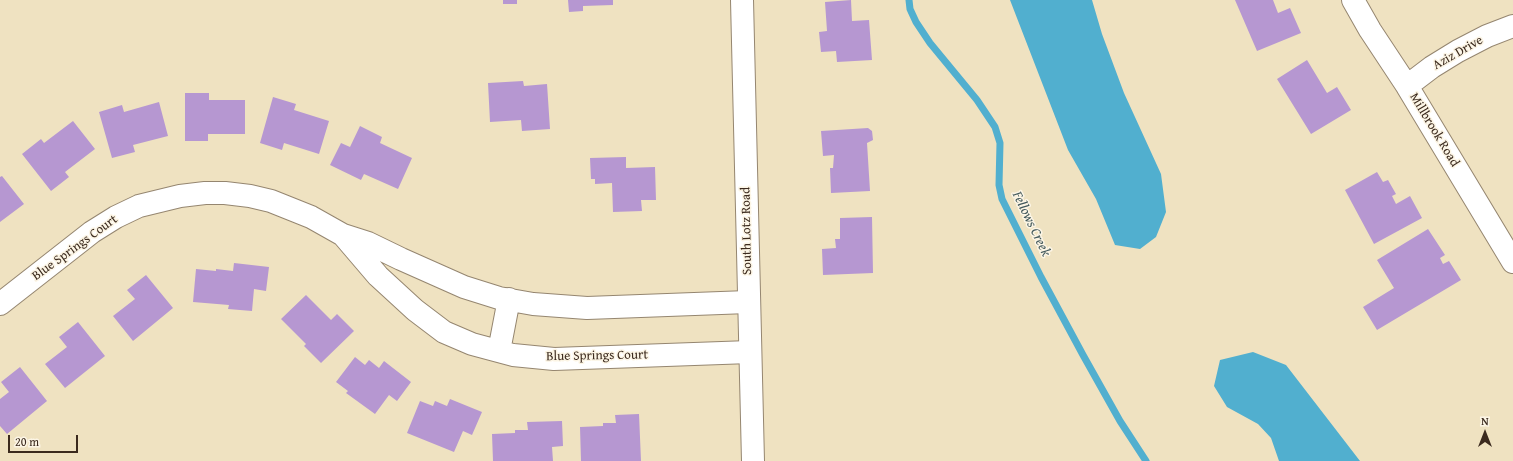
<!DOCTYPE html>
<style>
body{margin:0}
#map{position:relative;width:1513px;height:461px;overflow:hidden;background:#efe2c1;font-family:"Gentium Book Plus",serif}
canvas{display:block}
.north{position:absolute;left:1465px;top:413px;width:40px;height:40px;-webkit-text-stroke:3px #fcf5e5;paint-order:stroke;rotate:0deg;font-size:11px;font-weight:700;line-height:16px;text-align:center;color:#3b2a1e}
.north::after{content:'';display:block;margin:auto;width:14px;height:18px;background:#3b2a1e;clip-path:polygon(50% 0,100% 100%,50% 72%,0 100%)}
.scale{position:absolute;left:8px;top:435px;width:70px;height:18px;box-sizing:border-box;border:2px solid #3b2a1e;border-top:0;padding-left:5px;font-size:12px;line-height:14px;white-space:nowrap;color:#3b2a1e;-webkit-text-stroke:3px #fcf5e5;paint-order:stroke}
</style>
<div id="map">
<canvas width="1513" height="461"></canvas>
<div class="north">N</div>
<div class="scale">20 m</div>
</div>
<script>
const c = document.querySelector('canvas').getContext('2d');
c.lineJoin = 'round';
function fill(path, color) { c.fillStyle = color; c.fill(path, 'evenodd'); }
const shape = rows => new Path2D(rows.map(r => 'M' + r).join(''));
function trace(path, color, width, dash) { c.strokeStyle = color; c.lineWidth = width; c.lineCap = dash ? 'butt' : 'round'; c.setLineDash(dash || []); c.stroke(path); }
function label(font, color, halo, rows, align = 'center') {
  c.font = font + ' "Gentium Book Plus",serif'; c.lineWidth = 3; c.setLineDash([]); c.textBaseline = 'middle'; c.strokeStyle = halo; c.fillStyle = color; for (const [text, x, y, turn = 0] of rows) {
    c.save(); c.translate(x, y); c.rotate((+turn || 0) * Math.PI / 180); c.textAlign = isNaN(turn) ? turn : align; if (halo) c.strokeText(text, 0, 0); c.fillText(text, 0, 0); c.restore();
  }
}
fill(shape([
 [1010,0,1092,0,1102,34,1124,93,1161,174,1166,212,1156,237,1140,249,1115,245,1096,199,1068,150],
 [1253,352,1286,365,1360,461,1279,461,1271,438,1258,424,1227,407,1214,386,1220,360]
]), '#51afcf');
trace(shape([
 [909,0,910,9,916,22,930,43,977,100,995,127,1000,143,999,185,1002,199,1041,277,1083,355,1120,421,1146,461]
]), '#51afcf', 7);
fill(shape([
 [503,0,517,0,517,4,503,4],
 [568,0,613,0,613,5,583,6,583,11,569,12],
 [851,0,852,21,869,20,872,60,837,62,836,51,821,52,819,32,827,31,825,2],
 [1235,0,1273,0,1278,13,1290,8,1301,33,1257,51],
 [1307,60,1327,93,1337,87,1351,110,1311,134,1277,79],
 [523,81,524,86,547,84,550,129,522,131,521,120,490,122,488,83],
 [185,93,209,93,209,100,245,100,245,134,208,134,208,141,185,141],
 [273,97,296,104,294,110,329,121,319,154,284,143,282,150,260,143],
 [159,102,168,136,133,145,135,152,112,158,99,112,122,105,124,112],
 [73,121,95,149,65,172,69,177,51,191,22,154,41,139,44,143],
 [360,126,382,137,380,143,412,158,398,189,364,174,361,180,330,165,341,143,350,147],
 [868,128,872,131,873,140,867,143,870,191,831,193,830,168,833,168,834,155,823,156,821,131],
 [626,157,626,168,655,167,656,200,641,200,642,211,613,212,612,183,595,184,595,179,591,179,590,158],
 [1377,172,1383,182,1388,180,1396,194,1392,196,1396,204,1410,196,1422,218,1374,244,1345,190],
 [2,176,24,204,0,222,0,177],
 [872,217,873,273,823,275,822,249,836,248,835,239,840,239,840,218],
 [1428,229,1445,255,1440,258,1443,264,1449,261,1461,280,1377,330,1363,307,1394,288,1377,260],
 [234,263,269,267,266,291,254,289,252,311,228,309,229,305,193,302,196,269,216,271,216,269,233,271],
 [146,275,173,308,133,341,113,316,135,299,127,290],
 [306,295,331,320,337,314,354,331,321,363,304,346,306,344,281,319],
 [78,322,105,356,65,388,45,364,67,347,59,337],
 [355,357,365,365,369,360,379,368,384,361,411,382,397,401,389,395,375,414,346,393,348,391,336,382],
 [20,367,47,401,7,434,0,426,0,399,9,392,1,382],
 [450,399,482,412,472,435,463,431,454,452,407,433,420,401,433,406,435,401,447,406],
 [639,414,641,461,581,461,580,427,603,426,603,423,616,423,615,415],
 [562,421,563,446,552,447,553,461,493,461,492,434,515,433,515,430,528,430,527,422]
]), '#b697d1');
const minor = shape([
 [1353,0,1370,30,1407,86,1513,262],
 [1407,86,1432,67,1458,51,1487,36,1513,26],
 [343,235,368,243,401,259,464,287,499,298,533,304,587,308,748,302],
 [0,304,92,232,116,217,139,206,180,196,205,193,225,193,250,196,271,201,311,217,343,235,378,276,415,310,444,332,472,344,513,355,554,359,750,352],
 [499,351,509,299]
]);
const tertiary = shape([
 [742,0,753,461]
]);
trace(minor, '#958670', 24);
trace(tertiary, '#958670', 24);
trace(minor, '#fff', 22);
trace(tertiary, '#fff', 22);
label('13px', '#3b2a1e', '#fcf5e5', [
 ["Aziz Drive",1458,53,-30],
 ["Millbrook Road",1434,130,59],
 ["South Lotz Road",747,231,-91],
 ["Blue Springs Court",75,248,-36],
 ["Blue Springs Court",597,356,-1]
]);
label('italic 14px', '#43595c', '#fcf5e5', [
 ["Fellows Creek",1031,224,64]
]);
</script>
